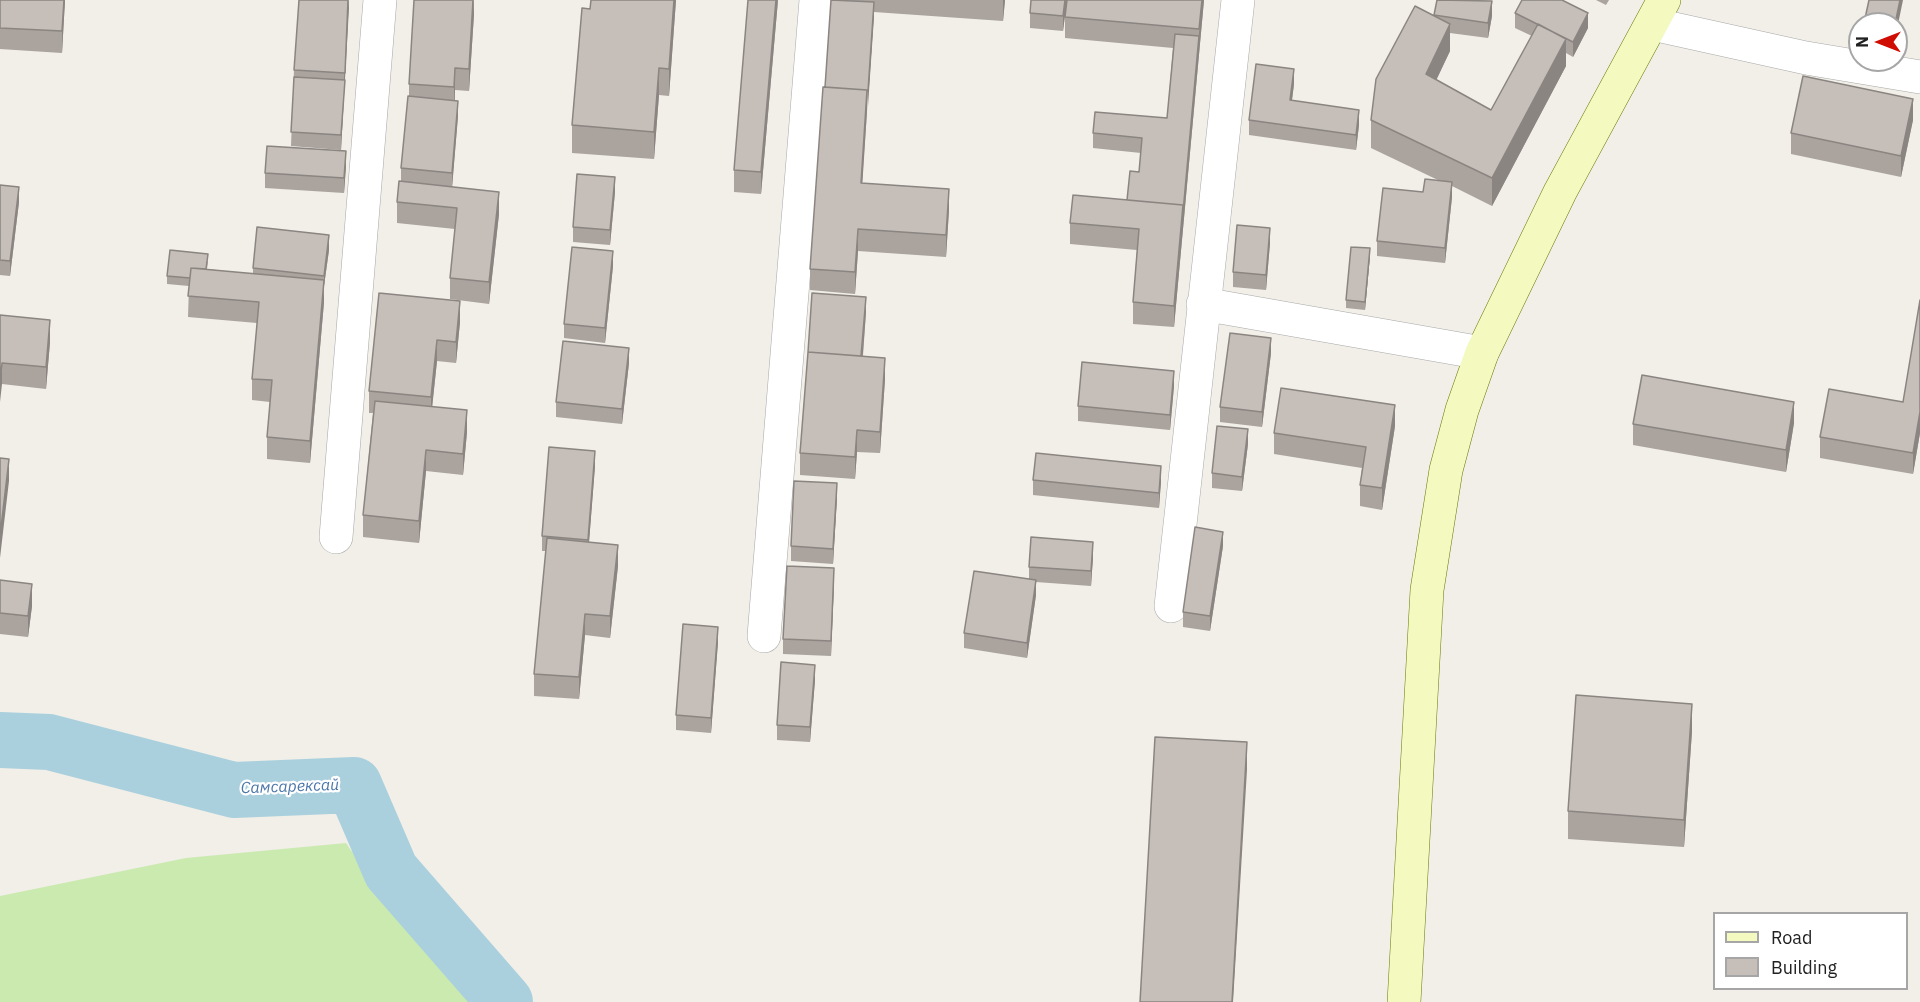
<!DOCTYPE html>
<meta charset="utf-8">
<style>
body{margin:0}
#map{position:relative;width:1920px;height:1002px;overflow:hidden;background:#f1efe8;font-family:"IBM Plex Sans",sans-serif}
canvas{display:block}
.legend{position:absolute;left:1713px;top:912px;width:195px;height:78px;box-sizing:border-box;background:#fff;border:2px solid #a6a6a6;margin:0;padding:8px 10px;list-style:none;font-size:18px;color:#212121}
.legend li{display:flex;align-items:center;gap:12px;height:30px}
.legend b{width:30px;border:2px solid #a6a6a6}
.north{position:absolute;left:1848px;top:12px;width:60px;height:60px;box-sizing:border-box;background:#fff;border:2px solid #a6a6a6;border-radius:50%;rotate:270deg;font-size:16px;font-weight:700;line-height:24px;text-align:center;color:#212121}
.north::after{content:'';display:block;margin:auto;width:21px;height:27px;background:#d00d03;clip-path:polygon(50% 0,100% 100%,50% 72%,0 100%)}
</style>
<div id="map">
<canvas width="1920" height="1002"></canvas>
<ul class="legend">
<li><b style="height:8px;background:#f3f9bf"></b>Road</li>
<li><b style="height:16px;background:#c6beb8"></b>Building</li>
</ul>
<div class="north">N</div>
</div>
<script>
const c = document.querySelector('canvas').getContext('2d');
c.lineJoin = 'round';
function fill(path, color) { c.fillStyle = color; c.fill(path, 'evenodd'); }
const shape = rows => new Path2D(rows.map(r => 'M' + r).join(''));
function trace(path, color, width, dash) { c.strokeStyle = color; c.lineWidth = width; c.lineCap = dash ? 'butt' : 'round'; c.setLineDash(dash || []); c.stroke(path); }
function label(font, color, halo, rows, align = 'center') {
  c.font = font + ' "IBM Plex Sans",sans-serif'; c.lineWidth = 4.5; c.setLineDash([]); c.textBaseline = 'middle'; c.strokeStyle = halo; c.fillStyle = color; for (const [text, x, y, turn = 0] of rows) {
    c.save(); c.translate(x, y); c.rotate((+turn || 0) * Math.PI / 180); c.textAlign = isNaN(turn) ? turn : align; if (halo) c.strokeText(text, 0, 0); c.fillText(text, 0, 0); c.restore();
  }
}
fill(shape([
 [346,843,373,882,482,1002,0,1002,0,896,186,858]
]), '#caeab0');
trace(shape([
 [0,740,49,742,234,790,354,785,391,871,505,1002]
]), '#aad0de', 56);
const street = shape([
 [1652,24,1806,58,1920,77],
 [1203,304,1482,353],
 [336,537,380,0],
 [1171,606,1238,0],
 [764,636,816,0]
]);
const secondary = shape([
 [1404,1002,1427,590,1446,470,1462,410,1482,353,1560,192,1664,0]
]);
trace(street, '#a8a8a8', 34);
trace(secondary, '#687a07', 34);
trace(street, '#fff', 33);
trace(secondary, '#f3f9bf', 33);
fill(shape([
 [0,0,65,0,62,53,0,49],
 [349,0,341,150,291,146,294,70],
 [474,0,474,14,469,91,455,90,455,101,458,116,452,187,499,214,489,304,450,299,450,278,455,229,397,223,397,202,401,182,401,168,409,97,409,84],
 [676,0,669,96,659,95,654,159,572,153,572,125,590,9],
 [778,0,761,194,734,192,734,170],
 [831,0,1005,0,1003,21,874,12,862,183,949,210,946,257,858,251,855,294,810,290,810,269,825,87],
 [1067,0,1204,0,1174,327,1133,324,1133,302,1137,250,1070,244,1070,223,1127,200,1139,172,1141,153,1093,148,1093,133,1167,118,1173,48,1065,38,1065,17],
 [1067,0,1063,31,1030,28,1030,13],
 [1596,0,1609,0,1606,5],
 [1515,13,1588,28,1573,57,1566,53,1566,66,1492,206,1452,186,1452,197,1445,263,1377,256,1377,241,1423,192,1440,181,1371,148,1371,120,1434,16,1492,16,1488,38,1450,33,1450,51,1436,80,1491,110,1532,36,1515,28],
 [1294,84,1292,100,1359,125,1356,150,1249,135,1249,120],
 [1913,120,1901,177,1791,154,1791,133],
 [346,166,344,193,265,188,265,173],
 [0,185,19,202,10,276,0,275],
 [615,192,610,245,573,242,573,227],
 [1270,243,1266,290,1233,287,1233,272],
 [329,250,324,286,324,302,310,463,267,459,267,437,270,402,252,400,252,379,257,323,188,317,189,286,167,284,167,276,208,261,207,269,253,274,253,268],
 [1370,256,1365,310,1346,308,1346,300],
 [613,266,605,343,564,338,564,324],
 [1920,300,1920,433,1913,474,1820,458,1820,437,1903,402],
 [866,312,863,356,885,379,880,453,857,452,855,479,800,475,800,453],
 [0,315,50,342,46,389,2,384],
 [460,322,456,363,437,361,432,407,467,432,463,475,426,471,419,543,363,537,363,515,373,413,369,413,369,391],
 [1271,353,1262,427,1220,422,1220,407],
 [629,363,622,424,556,417,556,402],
 [1174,386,1170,430,1078,421,1078,406],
 [1794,423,1786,472,1633,445,1633,424],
 [1395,426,1382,510,1360,506,1360,485,1362,468,1274,454,1274,433],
 [1248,444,1242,491,1212,488,1212,473],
 [595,466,589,542,618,566,610,638,585,635,579,699,534,696,534,674,546,551,542,551,542,536],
 [1033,480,1161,481,1159,508,1033,495],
 [837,498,833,564,791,561,791,546],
 [1223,546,1210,631,1183,627,1183,612],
 [1093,557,1091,586,1036,582,1036,595,1027,658,964,648,964,633,1029,579,1029,567],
 [0,580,32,606,28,637,0,634],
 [834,583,831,656,783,654,783,639],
 [718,642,711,733,676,730,676,715],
 [815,680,810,742,777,740,777,725],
 [1692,731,1684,847,1568,839,1568,811]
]), '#aaa39e');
fill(shape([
 [64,0,65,0,62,53,62,31],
 [348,0,349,8,341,150,341,135],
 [473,0,474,14,469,91,469,69],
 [674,0,676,0,669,96,669,69],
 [776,0,778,0,761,194,761,172],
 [1003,0,1005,0,1003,21],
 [1065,0,1067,0,1063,31,1063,16],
 [1202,0,1204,0,1174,327,1174,306],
 [1900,0,1903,0,1896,34,1896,24,1895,24],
 [1492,1,1492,16,1488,38,1488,23],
 [874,2,874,17,868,106,868,91],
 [1588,13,1588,28,1573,57,1573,42],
 [1450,24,1450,51,1426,102,1426,74],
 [1566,39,1566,66,1492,206,1492,178],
 [455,68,455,90,454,109,454,87],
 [659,68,659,95,654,159,654,132],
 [1294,69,1294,84,1290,115,1290,100],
 [867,90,867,111,861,205,861,183],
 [1913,99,1913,120,1901,177,1901,156],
 [458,101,458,116,452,188,452,173],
 [1359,110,1359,125,1356,150,1356,135],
 [346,151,346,166,344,193,344,178],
 [615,177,615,192,610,245,610,230],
 [1452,182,1452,197,1445,263,1445,248],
 [19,187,19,202,10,276,10,261],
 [949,189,949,210,946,257,946,235],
 [499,192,499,214,489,304,489,282],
 [1270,228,1270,243,1266,290,1266,275],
 [858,229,858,251,855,294,855,272],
 [329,235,329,250,324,286,324,302,310,463,310,441,324,286,324,276],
 [1370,248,1370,256,1365,310,1365,302],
 [613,251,613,266,605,343,605,328],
 [866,297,866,312,861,377,861,363],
 [460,301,460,322,456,363,456,342],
 [50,320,50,342,46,389,46,367],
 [1271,338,1271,353,1262,427,1262,412],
 [437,340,437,361,431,418,431,397],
 [629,348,629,363,622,424,622,409],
 [885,358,885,379,880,453,880,432],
 [2,363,2,384,0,402,0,381],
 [1174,371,1174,386,1170,430,1170,415],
 [1794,402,1794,423,1786,472,1786,450],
 [1395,405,1395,426,1382,510,1382,488],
 [467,410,467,432,463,475,463,454],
 [1920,412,1920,433,1913,474,1913,453],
 [1248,429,1248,444,1242,491,1242,477],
 [857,430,857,452,855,479,855,457],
 [426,450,426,471,419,543,419,521],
 [595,451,595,466,588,555,588,540],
 [9,459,9,481,0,558,0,536],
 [1161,466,1161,481,1159,508,1159,493],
 [837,483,837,498,833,564,833,549],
 [1223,532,1223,546,1210,631,1210,616],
 [1093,542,1093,557,1091,586,1091,571],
 [618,545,618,566,610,638,610,616],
 [834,568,834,583,831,656,831,641],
 [1036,580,1036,595,1027,658,1027,643],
 [32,584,32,606,28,637,28,616],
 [585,614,585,635,579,699,579,677],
 [718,627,718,642,711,733,711,718],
 [815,665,815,680,810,742,810,727],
 [1692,704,1692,731,1684,847,1684,820],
 [1247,742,1247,770,1233,1002,1232,1002]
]), '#8b8581');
const building = shape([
 [0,0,64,0,62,31,0,28,0,0],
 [299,0,348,0,345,73,294,70,299,0],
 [414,0,473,0,469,69,455,68,454,87,409,84,414,0],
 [591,0,674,0,669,69,659,68,654,132,572,125,582,8,590,9,591,0],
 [748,0,776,0,761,172,734,170,748,0],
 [831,0,874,2,868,91,867,90,825,87,831,0],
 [1031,0,1065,0,1063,16,1030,13,1031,0],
 [1067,0,1202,0,1199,29,1065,17,1067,0],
 [1437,0,1492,1,1488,23,1434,15,1437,0],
 [1522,0,1562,0,1588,13,1573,42,1515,13,1522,0],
 [1869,0,1900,0,1895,24,1869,24,1864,23,1869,0],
 [1415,6,1450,24,1426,74,1491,110,1538,24,1566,39,1492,178,1371,120,1376,79,1415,6],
 [1175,34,1199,36,1183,212,1183,205,1127,200,1130,171,1139,172,1142,138,1093,133,1095,112,1167,118,1175,34],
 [1256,64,1294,69,1290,100,1359,110,1356,135,1249,120,1256,64],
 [1803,76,1913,99,1901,156,1791,133,1803,76],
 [294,77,345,80,341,135,291,132,294,77],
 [823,87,867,90,861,183,949,189,946,235,858,229,855,272,810,269,823,87],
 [408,96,458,101,452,173,401,168,408,96],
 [267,146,346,151,344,178,265,173,267,146],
 [577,174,615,177,610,230,573,227,577,174],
 [1425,179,1452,182,1445,248,1377,241,1383,188,1423,192,1425,179],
 [399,181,499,192,489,282,450,278,457,208,397,202,399,181],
 [0,185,19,187,10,261,0,260,0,185],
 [1073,195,1183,205,1174,306,1133,302,1139,229,1070,223,1073,195],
 [1237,225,1270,228,1266,275,1233,272,1237,225],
 [257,227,329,235,324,276,253,268,257,227],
 [572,247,613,251,605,328,564,324,572,247],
 [1351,247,1370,248,1365,302,1346,300,1351,247],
 [170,250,208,254,206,269,191,268,190,278,167,276,170,250],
 [191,268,324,280,310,441,267,437,272,380,252,379,259,302,188,296,191,268],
 [379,293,460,301,456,342,437,340,431,397,369,391,379,293],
 [812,293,866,297,861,356,808,352,812,293],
 [1920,300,1920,412,1913,453,1820,437,1829,389,1903,402,1920,300],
 [0,315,50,320,46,367,2,363,0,381,0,315],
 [1230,333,1271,338,1262,412,1220,407,1230,333],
 [563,341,629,348,622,409,556,402,563,341],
 [808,352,885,358,880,432,857,430,855,457,800,453,808,352],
 [1082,362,1174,371,1170,415,1078,406,1082,362],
 [1642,375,1794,402,1786,450,1633,424,1642,375],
 [1281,388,1395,405,1382,488,1360,485,1366,447,1274,433,1281,388],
 [375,401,467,410,463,454,426,450,419,521,363,515,375,401],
 [1217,426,1248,429,1242,477,1212,473,1217,426],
 [549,447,595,451,588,540,542,536,549,447],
 [1036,453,1161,466,1159,493,1033,480,1036,453],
 [0,458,9,459,0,536,0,458],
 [794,481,837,483,833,549,791,546,794,481],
 [1195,527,1223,532,1210,616,1183,612,1195,527],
 [1031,537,1093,542,1091,571,1029,567,1031,537],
 [547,538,618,545,610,616,585,614,579,677,534,674,547,538],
 [787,566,834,568,831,641,783,639,787,566],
 [974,571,1036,580,1027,643,964,633,974,571],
 [0,580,32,584,28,616,0,613,0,580],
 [683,624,718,627,711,718,676,715,683,624],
 [781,662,815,665,810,727,777,725,781,662],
 [1576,695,1692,704,1684,820,1568,811,1576,695],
 [1155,737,1247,742,1232,1002,1140,1002,1155,737]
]);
fill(building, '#c6beb8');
trace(building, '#8b8581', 1.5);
label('italic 16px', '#4b76a9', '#fff', [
 ["Самсарексай",290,787,-2]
]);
</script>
